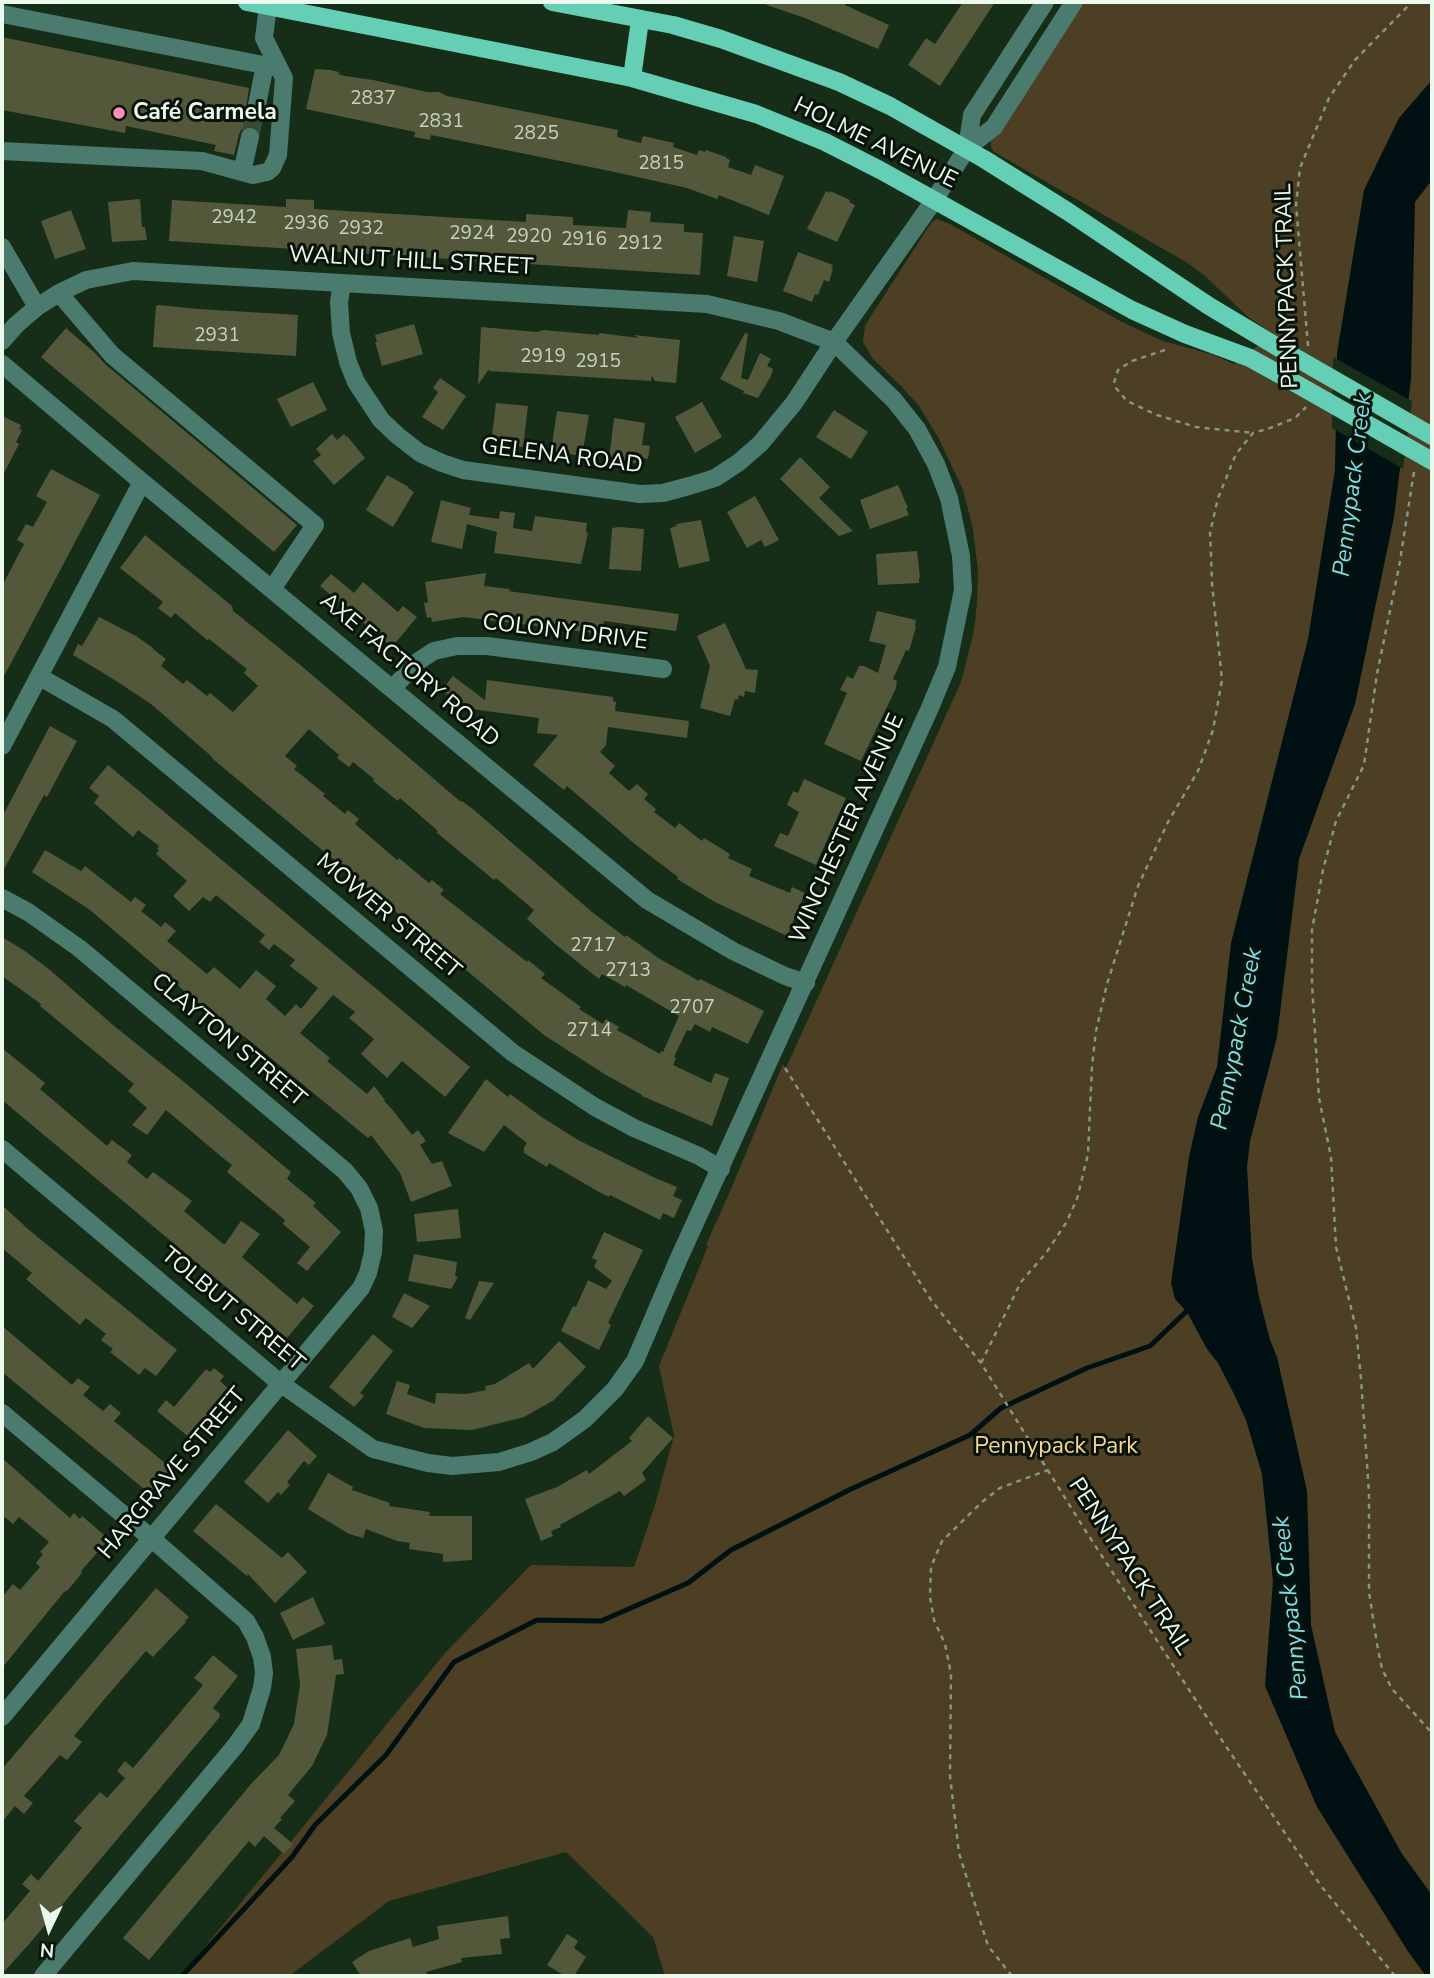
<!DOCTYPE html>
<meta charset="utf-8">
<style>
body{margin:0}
#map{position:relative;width:1434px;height:1978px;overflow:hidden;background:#162d18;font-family:"Nunito Sans",sans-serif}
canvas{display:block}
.frame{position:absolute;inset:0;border:4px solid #ebfaec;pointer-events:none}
.north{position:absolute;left:14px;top:1894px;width:70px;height:70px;-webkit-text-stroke:5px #091309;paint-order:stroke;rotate:185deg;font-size:19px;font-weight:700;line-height:28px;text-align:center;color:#ebfaec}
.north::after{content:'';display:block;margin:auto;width:24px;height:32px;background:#ebfaec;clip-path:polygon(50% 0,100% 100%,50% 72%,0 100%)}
</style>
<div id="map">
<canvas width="1434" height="1978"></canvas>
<div class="frame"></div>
<div class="north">N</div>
</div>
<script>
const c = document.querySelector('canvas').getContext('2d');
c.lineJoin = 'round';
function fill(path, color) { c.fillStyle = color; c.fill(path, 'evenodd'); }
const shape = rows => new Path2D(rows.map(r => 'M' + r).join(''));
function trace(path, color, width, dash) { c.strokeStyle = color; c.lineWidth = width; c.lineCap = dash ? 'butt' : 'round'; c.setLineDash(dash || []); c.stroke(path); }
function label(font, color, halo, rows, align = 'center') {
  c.font = font + ' "Nunito Sans",sans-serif'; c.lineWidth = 6; c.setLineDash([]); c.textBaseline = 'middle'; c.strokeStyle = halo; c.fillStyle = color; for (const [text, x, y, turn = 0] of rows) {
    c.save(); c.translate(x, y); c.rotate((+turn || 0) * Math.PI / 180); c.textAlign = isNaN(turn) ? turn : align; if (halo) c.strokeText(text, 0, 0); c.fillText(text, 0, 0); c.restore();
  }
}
fill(shape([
 [1080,2,1432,2,1432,1976,665,1976,653,1937,566,1852,389,1901,289,1976,181,1976,445,1653,531,1565,634,1567,654,1508,674,1436,659,1366,708,1246,706,1245,731,1189,783,1064,786,1068,961,682,974,631,977,603,978,571,973,529,963,490,938,437,919,406,901,386,873,359,863,342,865,326,871,316,931,223,937,219,950,224,1120,321,1139,330,1163,341,1211,354,1234,364,1273,334,1247,316,1204,275,1186,262,994,152,991,147,991,139]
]), '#4c3f23');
fill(shape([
 [1432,80,1432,180,1415,202,1411,379,1394,517,1355,704,1299,859,1277,1037,1250,1141,1247,1167,1252,1258,1259,1297,1270,1340,1277,1357,1307,1491,1311,1625,1335,1732,1402,1854,1432,1895,1432,1976,1426,1976,1409,1953,1317,1807,1265,1686,1273,1581,1262,1474,1246,1420,1234,1394,1218,1363,1207,1349,1187,1312,1175,1299,1171,1283,1189,1157,1198,1117,1217,1067,1231,943,1308,639,1335,470,1337,353,1364,190,1399,118]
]), '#011012');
fill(shape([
 [1333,357,1412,401,1403,469,1332,428]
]), '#162d18');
trace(shape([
 [182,1976,292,1857,315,1825,386,1755,454,1662,537,1620,601,1621,688,1583,731,1550,851,1489,970,1435,1001,1408,1087,1368,1150,1346,1191,1307]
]), '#011012', 5);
fill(shape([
 [765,2,847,2,845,5,889,25,878,49,805,18,764,4],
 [963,2,995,2,940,86,908,65,926,38,935,44],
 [2,37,249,88,246,108,249,113,254,116,262,115,259,130,252,126,242,129,239,134,234,155,214,151,216,145,126,126,125,133,2,110],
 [315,69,330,70,339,72,338,74,345,76,373,80,427,92,439,92,447,96,618,130,617,137,641,143,643,136,674,143,673,147,697,155,699,150,705,152,706,150,726,157,726,158,730,160,728,167,751,175,755,165,784,176,769,215,719,195,717,199,687,188,610,171,431,135,430,140,414,137,415,132,306,109],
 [826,191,829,193,830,191,850,200,849,202,855,205,837,242,807,229],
 [140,199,142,227,145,227,147,240,112,242,108,202],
 [286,199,314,200,314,209,526,222,526,214,573,217,573,225,626,228,628,210,651,212,650,222,684,224,684,232,703,233,700,275,169,241,172,200,286,207],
 [71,210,86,249,55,259,41,221],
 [734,236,764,241,757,282,727,276],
 [798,252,833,265,831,268,833,269,829,282,824,280,818,295,815,294,812,302,783,291],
 [159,305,199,309,298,315,296,356,153,347,156,306],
 [414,324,423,354,382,366,375,342,377,342,375,335],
 [481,327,537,332,544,330,599,335,599,333,639,338,634,335,680,340,676,383,655,381,652,376,651,381,489,371,489,369,478,385],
 [66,328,96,354,105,364,297,525,274,552,41,357],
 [745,333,748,334,741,378,748,380,760,353,771,359,767,366,773,369,771,376,758,398,743,393,744,391,720,379],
 [440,378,466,396,443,430,422,417,438,392,433,388],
 [313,382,327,410,291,427,277,399],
 [702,402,722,437,695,453,675,417],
 [496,403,528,406,523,447,497,445,491,443],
 [834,410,868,432,851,459,816,437],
 [557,411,589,415,582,456,551,451],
 [2,416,21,425,19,429,22,430,16,442,19,444,2,477],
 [614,418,645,423,642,445,650,446,648,459,641,458,640,463,632,463,609,459],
 [332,434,337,440,344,434,346,437,347,436,365,458,334,485,313,461,321,455,316,449],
 [800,457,830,487,819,498,853,531,839,536,780,479],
 [51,469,100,495,2,680,2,586,24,544,17,540,26,524,33,527,47,502,36,496],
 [387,475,409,487,408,488,414,492,393,527,366,510],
 [898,485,908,508,906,508,909,515,870,529,860,500],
 [755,496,779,540,765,547,761,540,747,548,727,512],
 [441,500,471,508,469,515,499,519,500,511,515,513,513,528,532,531,535,516,587,523,586,532,588,533,581,564,494,553,497,532,467,524,462,549,431,542],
 [701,520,710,561,679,568,670,528,677,526,676,524],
 [619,527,644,529,641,571,609,569,612,528],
 [145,535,232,606,233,609,232,610,304,668,461,802,462,801,474,810,592,912,625,937,626,935,660,959,699,981,700,979,764,1011,748,1044,712,1027,710,1032,695,1024,691,1031,687,1030,674,1057,676,1058,673,1065,711,1083,715,1073,729,1078,712,1126,642,1096,642,1095,606,1075,544,1035,213,759,211,756,151,704,110,677,73,655,78,644,82,646,99,617,136,636,153,648,153,649,166,659,161,666,183,684,187,680,207,696,210,693,233,712,258,686,244,673,247,669,209,639,207,640,175,613,171,618,158,608,163,602,120,568],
 [309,729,339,755,337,758,349,767,353,762,374,779,373,781,398,801,400,798,438,831,436,832,494,880,496,878,534,910,527,919,555,944,599,979,602,974,625,987,626,985,679,1016,663,1052,661,1051,660,1054,617,1030,619,1027,606,1019,603,1024,579,1009,581,1007,541,978,545,974,528,960,527,962,440,894,444,890,432,880,429,883,399,858,397,860,355,824,359,819,348,810,345,814,323,796,325,794,294,769,297,766,285,756],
 [917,551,920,578,919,578,919,583,878,585,876,554],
 [486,573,484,586,510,589,509,591,515,592,679,614,676,631,604,621,602,634,463,617,432,622,431,617,427,618,424,603,428,602,425,582],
 [331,574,354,593,363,582,398,612,403,606,417,617,392,647,320,586],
 [877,611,916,620,915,626,916,627,909,651,906,650,893,679,897,681,896,688,861,761,824,744,847,693,840,690,847,676,853,679,859,666,864,666,878,673,886,645,869,641],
 [725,623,746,669,758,670,755,693,745,691,744,697,739,695,738,700,735,699,730,716,700,708,710,666,697,636],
 [453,676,485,700,487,680,613,697,613,701,616,702,615,711,689,721,687,738,608,727,606,745,600,752,615,766,609,773,629,791,637,784,648,794,644,799,656,809,654,812,675,828,679,823,702,841,704,838,730,854,728,858,752,869,749,876,790,893,792,887,805,893,787,936,715,902,677,879,678,877,636,845,567,786,564,790,533,765,558,735,537,733,539,718,464,708,442,690],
 [50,726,77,741,47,797,44,795,2,873,2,817],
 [108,765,470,1067,445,1097,402,1061,387,1078,361,1054,374,1039,349,1018,355,1012,333,995,300,1033,330,1058,327,1061,367,1094,374,1086,385,1100,384,1101,391,1108,412,1135,418,1130,426,1141,420,1145,432,1164,442,1161,452,1186,411,1202,400,1173,371,1135,368,1138,244,1036,241,1036,212,1011,209,1012,90,910,32,872,45,850,81,871,85,866,131,902,135,897,146,905,141,911,161,927,165,922,176,931,167,941,207,974,214,967,240,989,256,970,276,986,266,999,285,1016,296,1004,301,1009,318,988,290,966,295,960,274,944,269,950,259,942,265,935,216,895,210,902,203,897,189,911,173,896,187,881,156,854,159,850,157,849,159,846,138,830,133,837,94,803,99,796,89,788],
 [804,779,846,798,816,865,774,846,780,833,788,836,799,812,787,805,793,791,798,793],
 [2,937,25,951,50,970,113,1025,184,1082,291,1172,287,1179,316,1203,313,1206,341,1232,307,1271,297,1263,310,1247,283,1224,285,1220,227,1172,232,1165,223,1158,166,1110,147,1135,132,1125,147,1108,128,1091,134,1084,40,1006,41,1004,2,976],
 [2,1048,45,1083,40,1089,107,1146,112,1140,132,1155,127,1162,147,1179,153,1172,192,1201,184,1211,223,1244,225,1244,241,1221,260,1234,242,1257,297,1304,303,1297,314,1306,287,1338,2,1100],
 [486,1079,508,1097,510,1094,543,1118,578,1140,653,1177,677,1187,673,1196,682,1200,674,1218,663,1213,660,1220,610,1195,609,1197,599,1192,549,1163,547,1167,524,1153,524,1148,527,1143,504,1125,484,1152,448,1133],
 [2,1205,29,1230,177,1350,156,1376,145,1368,139,1375,110,1352,113,1349,101,1340,106,1334,86,1318,80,1325,26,1279,32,1273,2,1248],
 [458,1209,461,1238,417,1242,414,1214],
 [604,1232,643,1250,608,1323,611,1325,599,1350,561,1331,573,1306,576,1307,588,1280,606,1289,612,1281,594,1267,597,1260,592,1258],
 [414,1254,457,1262,455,1276,458,1277,451,1289,408,1281],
 [479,1281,494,1283,470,1320,465,1318],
 [404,1293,430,1306,412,1328,392,1317],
 [2,1326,72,1385,78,1378,90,1387,83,1395,103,1411,110,1404,121,1413,114,1421,176,1472,155,1498,2,1372],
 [373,1334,393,1351,360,1393,364,1396,354,1407,329,1387],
 [559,1341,586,1367,554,1400,524,1417,472,1430,424,1428,386,1414,397,1381,410,1385,407,1394,435,1404,436,1393,467,1394,486,1390,485,1386,495,1384,529,1363,533,1369],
 [214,1368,224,1376,220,1381,231,1391,190,1438,157,1411,166,1400,174,1407,206,1369,210,1372],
 [648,1416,673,1438,642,1473,646,1480,624,1496,620,1491,560,1525,561,1527,551,1531,553,1536,541,1541,525,1499,557,1487,587,1470,589,1474,632,1441,629,1438],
 [288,1430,317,1456,309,1465,304,1461,287,1482,290,1485,281,1495,278,1492,268,1503,244,1482],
 [2,1458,70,1518,74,1513,80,1519,82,1516,109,1539,82,1570,81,1572,82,1573,68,1590,64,1592,2,1668,2,1597,13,1584,20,1590,40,1567,36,1563,43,1554,40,1552,49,1542,19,1517,13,1524,2,1515],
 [328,1473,353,1487,352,1490,390,1503,389,1506,430,1512,429,1516,472,1516,472,1560,443,1562,443,1554,409,1549,410,1543,397,1541,366,1529,363,1538,349,1534,308,1509],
 [216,1504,282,1558,288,1552,307,1572,275,1603,248,1574,247,1576,193,1531],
 [156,1588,189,1617,185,1621,186,1622,153,1657,146,1651,102,1702,74,1736,82,1742,67,1760,60,1755,24,1796,33,1803,24,1814,15,1806,2,1822,2,1769],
 [313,1597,325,1624,293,1640,280,1613],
 [332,1645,334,1660,342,1659,344,1674,336,1675,327,1735,312,1766,288,1795,295,1801,280,1818,282,1819,274,1828,293,1844,284,1854,264,1836,255,1847,249,1841,149,1960,123,1938,251,1784,279,1755,294,1724,300,1685,296,1649],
 [213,1655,238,1676,213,1708,220,1714,219,1718,30,1943,2,1974,2,1924,30,1891,22,1884,31,1874,38,1881,82,1828,74,1821,100,1792,107,1798,125,1778,117,1771,125,1761,133,1768,177,1716,203,1685,194,1678],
 [508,1916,510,1938,500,1939,502,1954,461,1958,462,1962,426,1972,428,1976,361,1976,352,1962,369,1951,410,1938,413,1947,439,1939,437,1926],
 [567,1934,578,1941,574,1948,586,1957,574,1976,565,1976,547,1965]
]), '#54583a');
trace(shape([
 [250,137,257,105]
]), '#364c38', 18, [18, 9]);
trace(shape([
 [1308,346,1296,205,1300,168,1329,98,1355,60,1412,2],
 [1165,350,1132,361,1118,370,1114,383,1116,388,1127,401,1157,415,1196,427,1253,433],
 [1414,472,1399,567,1377,674,1364,765,1336,821,1323,870,1312,930,1312,984,1319,1098,1331,1157,1336,1247,1356,1328,1361,1379,1369,1493,1369,1592,1377,1644,1382,1669,1392,1689,1432,1733],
 [785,1068,931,1300,981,1363,1085,1530,1223,1742,1321,1886,1395,1976],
 [981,1363,1021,1282,1046,1253,1066,1223,1077,1199,1088,1154,1092,1066,1096,1031,1107,984,1138,886,1168,822,1198,771,1213,730,1222,680,1212,584,1211,554,1210,533,1218,498,1236,454,1253,433,1270,428,1295,418,1306,407],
 [1012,1976,988,1946,959,1853,950,1776,951,1674,945,1644,934,1620,930,1597,931,1567,942,1541,982,1502,1000,1488,1048,1470]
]), '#849785', 2.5, [5, 5]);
trace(shape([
 [2,14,279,68],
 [257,105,265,65],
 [967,148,972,115,1045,2],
 [2,151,202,161,253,175,267,172,272,168,278,155,284,78,264,38,268,6],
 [242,172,250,137],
 [2,247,37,307],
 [342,283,339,302,341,333,348,362,356,382,381,420,398,436,420,453,442,463,463,470,640,494,663,493,689,486,715,478,738,463,760,444,794,403,834,342,935,199,967,148,994,127,1074,2],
 [59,293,112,355,315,525,272,589],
 [2,341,16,325,37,307,59,293,86,280,133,271,707,304,779,321,834,342,894,400,917,429,936,464,949,498,961,556,963,590,947,667,929,710,679,1258,635,1361,615,1389,585,1419,553,1442,531,1452,499,1462,452,1466,428,1463,373,1449,280,1383,2,1149],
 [2,364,142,482,647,900,733,951,785,976,806,983],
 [40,677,113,719,513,1053,595,1107,634,1128,699,1156,721,1169],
 [393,688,417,662,434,651,457,646,487,646,663,669],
 [2,746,142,482],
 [2,898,28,912,79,948,345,1171,359,1188,369,1208,374,1231,373,1252,368,1273,361,1288,2,1717],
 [2,1413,151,1538,246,1621,255,1637,262,1657,264,1673,262,1688,251,1724,236,1745,43,1976]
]), '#4b7a6e', 18);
trace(shape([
 [247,2,632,78,756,114,825,142,880,170,1132,310,1185,334,1250,358,1279,374],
 [552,2,673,25,721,39,839,82,890,106,984,159,1067,211,1209,306,1286,352],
 [632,78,640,20]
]), '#65cfb6', 18);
trace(shape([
 [1286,352,1432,436],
 [1279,374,1432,461]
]), '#65cfb6', 18);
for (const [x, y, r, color] of [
 [119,113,7,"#fe8ebc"]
]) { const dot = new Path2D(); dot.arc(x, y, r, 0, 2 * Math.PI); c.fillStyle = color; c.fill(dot); trace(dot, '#091309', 2.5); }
label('19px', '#c5d2c0', null, [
 ["2837",373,99],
 ["2831",441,122],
 ["2825",536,134],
 ["2815",661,164],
 ["2942",234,218],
 ["2936",306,224],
 ["2932",361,229],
 ["2924",472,234],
 ["2920",529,237],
 ["2916",584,240],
 ["2912",640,244],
 ["2931",217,336],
 ["2919",543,357],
 ["2915",598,362],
 ["2717",593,946],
 ["2713",628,971],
 ["2707",692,1008],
 ["2714",589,1031]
]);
label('bold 23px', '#ebfaec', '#091309', [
 ["Café Carmela",133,113]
], 'left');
label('23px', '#ebfaec', '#091309', [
 ["HOLME AVENUE",875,144,26],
 ["WALNUT HILL STREET",411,262,3],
 ["PENNYPACK TRAIL",1288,286,-92],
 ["GELENA ROAD",562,457,7],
 ["COLONY DRIVE",565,633,7],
 ["AXE FACTORY ROAD",409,671,40],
 ["WINCHESTER AVENUE",848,829,-66],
 ["MOWER STREET",388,917,40],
 ["CLAYTON STREET",228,1041,40],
 ["TOLBUT STREET",232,1310,40],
 ["HARGRAVE STREET",173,1474,-50],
 ["PENNYPACK TRAIL",1129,1567,57]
]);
label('23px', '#f7d792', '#091309', [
 ["Pennypack Park",1056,1447]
]);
label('italic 24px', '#7ddeeb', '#091309', [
 ["Pennypack Creek",1354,485,-83],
 ["Pennypack Creek",1238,1039,-79],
 ["Pennypack Creek",1292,1608,-96]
]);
</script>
